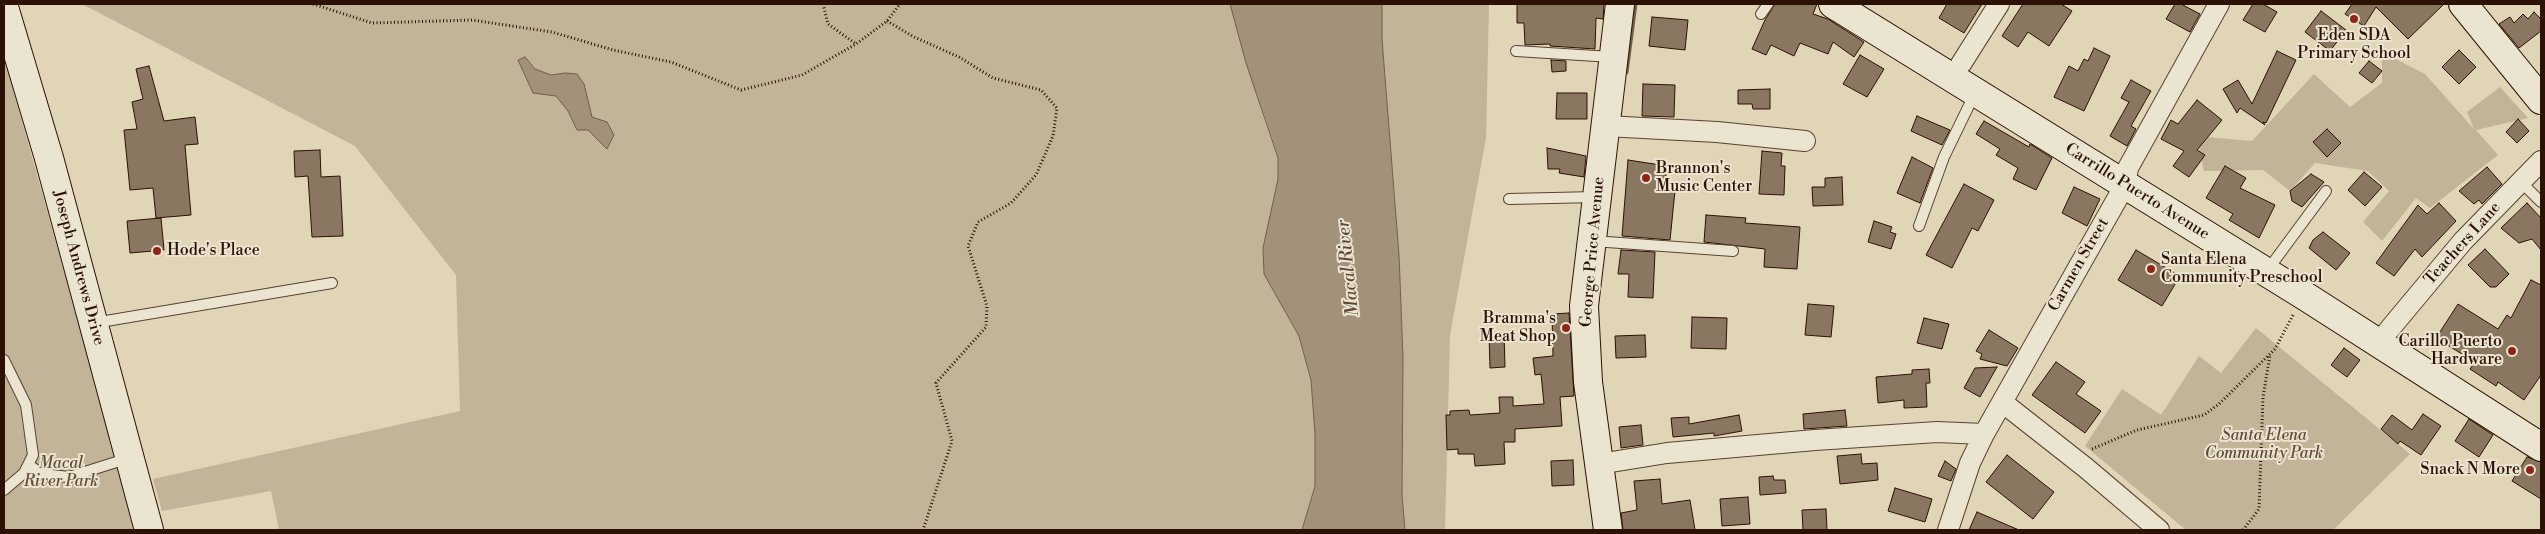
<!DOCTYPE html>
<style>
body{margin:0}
#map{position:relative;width:2545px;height:534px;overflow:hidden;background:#e0d5b6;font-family:"Libre Bodoni",serif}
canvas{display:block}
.frame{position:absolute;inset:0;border:5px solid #2c1105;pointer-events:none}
</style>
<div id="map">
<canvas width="2545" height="534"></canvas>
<div class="frame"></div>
</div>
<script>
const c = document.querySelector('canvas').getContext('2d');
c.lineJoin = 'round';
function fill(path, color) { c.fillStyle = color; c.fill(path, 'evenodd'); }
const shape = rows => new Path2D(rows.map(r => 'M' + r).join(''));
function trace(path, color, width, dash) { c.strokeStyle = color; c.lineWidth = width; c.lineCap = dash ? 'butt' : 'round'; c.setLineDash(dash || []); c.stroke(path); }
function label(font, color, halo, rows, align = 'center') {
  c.font = font + ' "Libre Bodoni",serif'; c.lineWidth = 4; c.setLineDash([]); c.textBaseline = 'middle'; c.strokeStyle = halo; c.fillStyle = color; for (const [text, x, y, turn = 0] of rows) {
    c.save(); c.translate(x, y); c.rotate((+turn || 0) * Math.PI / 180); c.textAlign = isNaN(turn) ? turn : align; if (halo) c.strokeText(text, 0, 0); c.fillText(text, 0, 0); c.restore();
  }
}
fill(shape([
 [82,4,1230,4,1265,122,1278,158,1278,179,1263,248,1264,274,1299,336,1311,380,1315,434,1315,486,1305,523,1302,530,279,530,271,491,162,511,153,479,460,411,456,275,355,146],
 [1382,4,1489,4,1486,138,1450,335,1445,530,1405,530,1402,495,1403,357,1399,255,1382,39],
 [2382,52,2425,74,2474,129,2467,112,2500,87,2528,118,2476,130,2498,155,2430,208,2416,198,2382,241,2363,222,2389,191,2368,171,2315,163,2290,191,2263,170,2204,171,2196,136,2252,141,2314,74,2350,107,2382,83],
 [4,57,133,518,136,530,4,530],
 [2256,328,2410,454,2333,530,2186,530,2085,446,2122,389,2161,415,2199,356,2221,373]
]), '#c1b498');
const water = shape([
 [1230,4,1382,4,1382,39,1399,255,1403,357,1402,495,1405,530,1302,530,1315,486,1315,434,1311,380,1299,336,1264,274,1263,248,1278,179,1278,158,1246,63,1230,4],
 [525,57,535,69,551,75,565,73,577,74,584,84,592,117,607,122,614,135,607,149,588,130,577,130,568,111,556,96,533,93,518,60,525,57]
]);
fill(water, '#a3927a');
trace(water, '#735e4b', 1);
trace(shape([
 [1626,72,1635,4]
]), '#735e4b', 5);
const building = shape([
 [1517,4,1604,4,1603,19,1596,18,1595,49,1550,46,1550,44,1525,45,1524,23,1517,23,1517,4],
 [1775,4,1817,4,1813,14,1828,19,1864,42,1854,57,1833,42,1828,54,1800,43,1794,56,1771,45,1766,55,1752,49,1765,20,1775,4],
 [1947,4,1982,4,1964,33,1939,18,1947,4],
 [2023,4,2061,4,2072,11,2049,46,2028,32,2018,47,2002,36,2023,4],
 [2175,4,2181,4,2200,14,2190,32,2166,19,2175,4],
 [2253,4,2263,4,2277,12,2265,32,2243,20,2253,4],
 [2352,4,2444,4,2408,39,2376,7,2364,26,2345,14,2352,4],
 [2321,11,2346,30,2330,51,2305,32,2321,11],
 [2534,12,2541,19,2541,31,2519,48,2499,24,2510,17,2514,23,2523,14,2528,19,2534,12],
 [1652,17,1688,20,1685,50,1649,46,1652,17],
 [2094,48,2110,56,2084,111,2054,97,2069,66,2078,71,2084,59,2088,61,2094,48],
 [2459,50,2476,67,2459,84,2442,67,2459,50],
 [2277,51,2296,60,2266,123,2263,122,2265,125,2240,108,2237,113,2223,89,2238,80,2252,104,2277,51],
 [1860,55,1884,69,1867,97,1843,84,1860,55],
 [1551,60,1566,61,1566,71,1552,72,1551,60],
 [2369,61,2382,71,2372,83,2359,73,2369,61],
 [149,66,164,121,195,117,198,144,185,145,191,215,156,218,153,188,130,190,124,130,137,129,132,102,143,99,136,69,149,66],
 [2131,80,2151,91,2131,126,2136,129,2127,146,2110,136,2129,102,2121,98,2131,80],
 [1643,84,1675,85,1674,117,1642,116,1643,84],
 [1770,89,1770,109,1753,109,1752,104,1738,104,1738,90,1770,89],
 [1557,93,1587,93,1587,119,1556,119,1557,93],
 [2197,100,2222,120,2197,150,2205,155,2189,177,2173,166,2184,151,2161,139,2171,120,2178,124,2197,100],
 [1917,116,1950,130,1942,145,1911,131,1917,116],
 [2518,119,2529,131,2517,143,2506,132,2518,119],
 [1984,121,2029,147,2030,144,2052,158,2036,190,2013,179,2018,168,1996,155,2000,149,1976,134,1984,121],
 [2327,129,2341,143,2327,157,2313,142,2327,129],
 [1547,148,1586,156,1584,177,1559,173,1560,169,1548,169,1547,148],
 [320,150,321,177,340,176,343,236,312,237,308,176,295,177,294,151,320,150],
 [1762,151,1782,153,1781,166,1785,166,1784,195,1759,194,1762,151],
 [1912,157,1933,168,1920,203,1897,193,1912,157],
 [1628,160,1667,166,1664,192,1675,191,1670,240,1622,236,1628,160],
 [2225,166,2246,178,2240,188,2275,205,2259,238,2229,220,2233,214,2206,198,2225,166],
 [2487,167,2502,184,2482,204,2479,200,2474,204,2459,191,2487,167],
 [2364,172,2382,187,2365,206,2348,190,2364,172],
 [2311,174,2324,182,2302,207,2292,201,2290,191,2311,174],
 [1842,177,1843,205,1813,206,1812,187,1825,187,1825,178,1842,177],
 [1964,184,1994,200,1978,231,1972,228,1952,268,1926,255,1964,184],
 [2074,187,2100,199,2087,226,2062,213,2074,187],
 [2439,203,2456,221,2422,257,2415,249,2394,276,2376,263,2418,205,2427,214,2439,203],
 [2527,203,2541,218,2541,250,2532,239,2519,243,2501,228,2527,203],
 [1706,215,1746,218,1745,223,1800,227,1797,269,1764,267,1765,249,1704,242,1706,215],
 [161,218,164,250,130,253,127,221,161,218],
 [1874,221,1892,227,1890,232,1896,234,1891,249,1868,242,1874,221],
 [2323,232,2350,253,2336,270,2309,248,2313,240,2323,232],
 [2485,249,2509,274,2496,287,2490,287,2468,265,2485,249],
 [1621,250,1655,252,1653,298,1628,297,1629,274,1618,274,1621,250],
 [2136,250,2180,276,2162,306,2118,280,2136,250],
 [2531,280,2541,285,2541,375,2524,400,2498,382,2496,386,2470,369,2475,362,2436,338,2458,304,2498,329,2507,315,2511,318,2531,280],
 [1808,304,1834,306,1831,337,1805,335,1808,304],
 [1569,313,1574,396,1560,397,1562,426,1515,429,1515,442,1504,442,1505,464,1475,466,1474,454,1458,454,1458,449,1447,450,1446,415,1450,415,1450,411,1469,410,1470,415,1500,413,1499,397,1513,397,1513,406,1544,404,1541,374,1535,375,1533,358,1553,356,1552,314,1569,313],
 [1692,317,1727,318,1726,349,1691,348,1692,317],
 [1924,318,1949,324,1942,349,1917,343,1924,318],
 [1989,330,2018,348,2007,366,1980,359,1982,354,1976,351,1989,330],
 [1504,333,1505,367,1490,368,1489,334,1504,333],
 [1645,335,1646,357,1616,358,1615,336,1645,335],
 [2344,348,2360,360,2347,377,2331,365,2344,348],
 [2056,362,2085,382,2076,394,2101,411,2085,433,2032,395,2056,362],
 [1997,367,1980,397,1964,388,1975,368,1997,367],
 [1929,369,1930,383,1926,383,1927,407,1904,408,1904,400,1878,403,1876,377,1912,374,1912,370,1929,369],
 [1845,410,1847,426,1804,429,1803,414,1845,410],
 [2423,414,2441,426,2421,455,2400,441,2398,444,2381,429,2392,415,2412,430,2423,414],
 [1739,415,1742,431,1714,436,1714,433,1673,437,1671,418,1689,417,1689,424,1739,415],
 [2469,419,2493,435,2479,457,2455,441,2469,419],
 [1641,425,1643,445,1621,448,1619,427,1641,425],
 [1861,454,1862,464,1877,463,1878,480,1840,484,1837,456,1861,454],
 [2007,455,2054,492,2033,519,1986,482,2007,455],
 [2527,457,2541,462,2541,499,2512,481,2527,457],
 [1573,460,1574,485,1552,486,1551,461,1573,460],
 [1945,461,1956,469,1951,481,1938,476,1945,461],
 [1773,476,1774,480,1785,480,1786,493,1760,495,1759,477,1773,476],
 [1660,479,1662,504,1690,500,1695,530,1623,530,1621,513,1637,510,1634,481,1660,479],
 [1895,488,1932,499,1925,522,1888,511,1895,488],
 [1748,497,1750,524,1722,526,1720,499,1748,497],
 [1826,509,1827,530,1803,530,1802,510,1826,509],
 [1977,512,2019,530,1969,530,1977,512]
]);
fill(building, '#8a7761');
trace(building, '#2c1105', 1);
const lane = shape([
 [1761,14,1768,4],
 [1516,51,1612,57],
 [2520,181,2541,202],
 [1509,199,1596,197],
 [1919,226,1944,157,1975,93],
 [1593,241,1733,251],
 [2275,260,2326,191],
 [94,323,332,283],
 [4,360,26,405,33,455,24,473,4,490],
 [29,465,42,474,69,477,129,458]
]);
const street = shape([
 [1961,64,1999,4],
 [1606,126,1717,132,1805,141],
 [2388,331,2463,241,2541,161],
 [2002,402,2086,468,2159,530],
 [1599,464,1667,453,1815,440,1937,432,1984,434],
 [1948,530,1970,463,1984,434,2125,185,2128,168,2219,4]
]);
const secondary = shape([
 [1833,4,2305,296,2541,447],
 [2463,4,2541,100],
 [4,7,49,158,149,530],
 [1608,530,1588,382,1584,306,1620,4]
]);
trace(lane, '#594231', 12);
trace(street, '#594231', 22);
trace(secondary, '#2c1105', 30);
trace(shape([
 [313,4,372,23,472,20,552,32,613,50,671,62,741,90,802,75,856,44,887,21,900,4],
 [823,4,828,24,856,44],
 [887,21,914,37,959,57,993,78,1041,90,1057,108,1053,136,1036,175,1011,203,978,222,968,246,987,306,986,327,936,383,952,441,923,530],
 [2092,449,2137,430,2204,415,2219,404,2275,349,2293,315],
 [2243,530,2259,509,2263,397,2270,355]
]), '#2c1105', 3, [1, 2.5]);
trace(lane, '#ebe4d0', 10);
trace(street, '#ebe4d0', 20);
trace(secondary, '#ebe4d0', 28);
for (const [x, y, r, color] of [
 [2354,19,5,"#8f2418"],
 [1646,178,5,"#8f2418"],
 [157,251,5,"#8f2418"],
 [2151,269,5,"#8f2418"],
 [1566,328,5,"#8f2418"],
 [2512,351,5,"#8f2418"],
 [2530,470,5,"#8f2418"]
]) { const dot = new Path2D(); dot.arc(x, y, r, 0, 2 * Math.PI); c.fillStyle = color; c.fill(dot); trace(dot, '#ebe4d0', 2); }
label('16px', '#2c1105', '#ebe4d0', [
 ["Eden SDA",2354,36,"center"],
 ["Primary School",2354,54,"center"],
 ["Brannon's",1656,169],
 ["Music Center",1656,187],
 ["Hode's Place",167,251],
 ["Santa Elena",2161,260],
 ["Community Preschool",2161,278],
 ["Bramma's",1556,319,"right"],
 ["Meat Shop",1556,337,"right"],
 ["Carillo Puerto",2502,342,"right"],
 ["Hardware",2502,360,"right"],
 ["Snack N More",2520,470,"right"]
], 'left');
label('16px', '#2c1105', '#ebe4d0', [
 ["Carrillo Puerto Avenue",2137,192,32],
 ["Teachers Lane",2463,244,-48],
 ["George Price Avenue",1593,252,-85],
 ["Carmen Street",2079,265,-60],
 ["Joseph Andrews Drive",78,268,75]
]);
label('italic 16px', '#604a38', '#ebe4d0', [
 ["Santa Elena",2264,436],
 ["Community Park",2264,454],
 ["Macal",61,464],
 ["River Park",61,482]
]);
label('italic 18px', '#5c4534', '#ebe4d0', [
 ["Macal River",1349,268,-96]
]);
</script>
